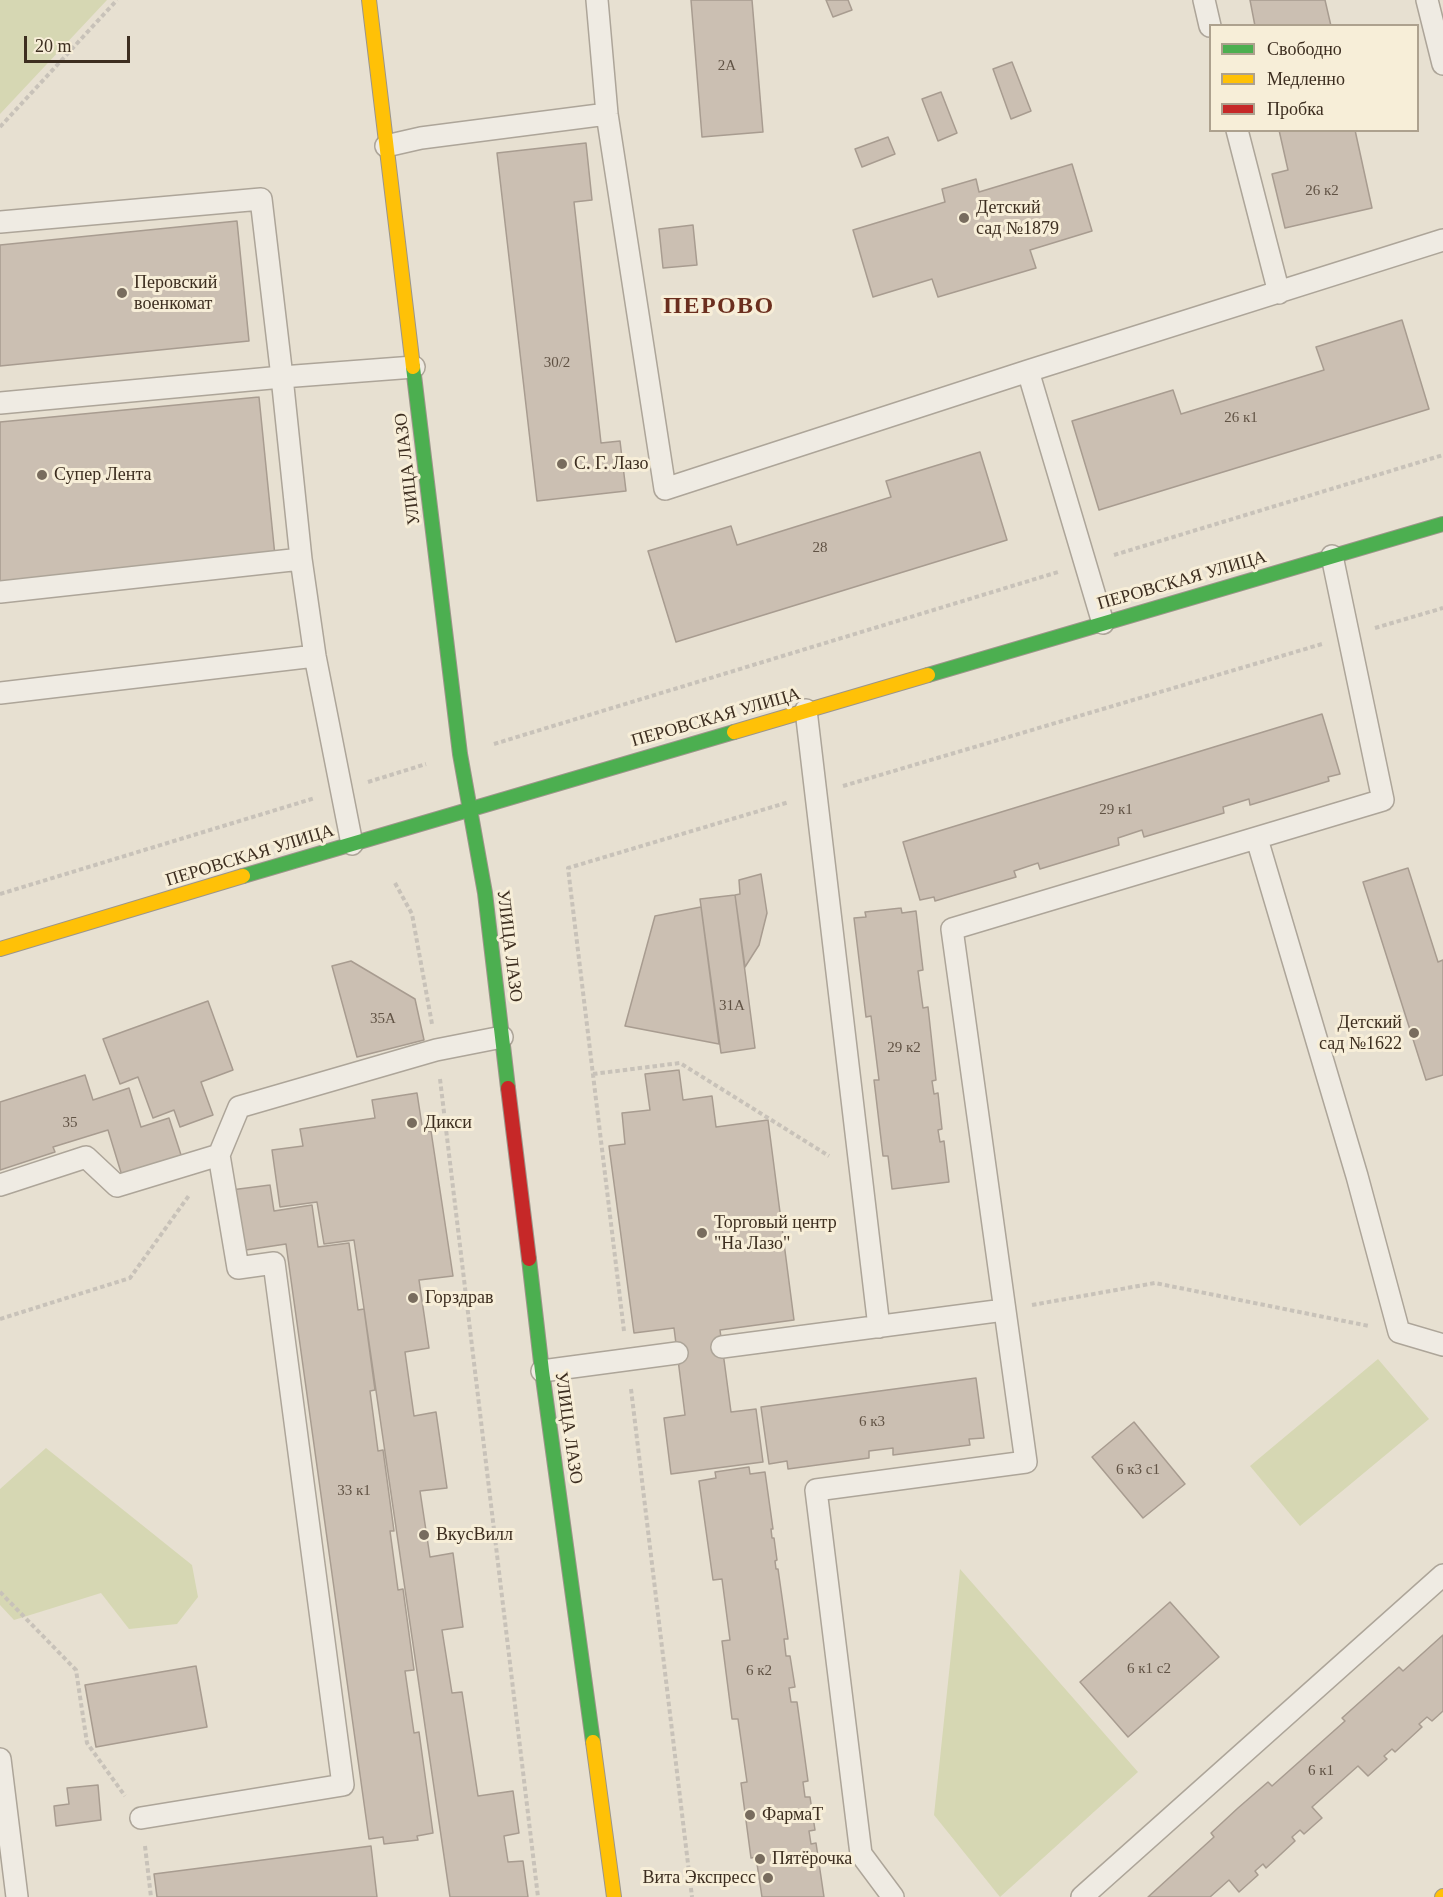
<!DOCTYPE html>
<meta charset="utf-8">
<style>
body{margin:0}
#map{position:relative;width:1443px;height:1897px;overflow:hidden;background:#e7e0d1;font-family:"Times New Roman",serif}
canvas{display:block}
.legend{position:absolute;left:1209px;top:24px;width:210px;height:108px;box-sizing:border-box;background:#f7eed8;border:2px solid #ada18e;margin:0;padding:8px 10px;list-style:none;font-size:18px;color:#3d2e20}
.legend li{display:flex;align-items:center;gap:12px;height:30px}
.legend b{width:30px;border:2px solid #ada18e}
.scale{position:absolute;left:24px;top:36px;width:106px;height:27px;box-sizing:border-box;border:3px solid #3d2e20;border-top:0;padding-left:8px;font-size:18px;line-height:21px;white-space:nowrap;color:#3d2e20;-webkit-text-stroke:4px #f7eed8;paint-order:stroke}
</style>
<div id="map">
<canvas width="1443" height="1897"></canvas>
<ul class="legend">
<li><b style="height:8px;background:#4caf50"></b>Свободно</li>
<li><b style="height:8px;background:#ffc107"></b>Медленно</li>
<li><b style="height:8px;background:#c62828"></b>Пробка</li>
</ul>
<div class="scale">20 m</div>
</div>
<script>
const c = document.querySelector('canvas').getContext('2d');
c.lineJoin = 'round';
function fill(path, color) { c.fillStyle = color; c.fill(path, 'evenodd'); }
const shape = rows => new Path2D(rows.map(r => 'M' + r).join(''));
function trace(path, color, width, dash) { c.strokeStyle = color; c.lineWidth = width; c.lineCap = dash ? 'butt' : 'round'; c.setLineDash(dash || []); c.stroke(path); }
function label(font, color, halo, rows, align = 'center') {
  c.font = font + ' "Times New Roman",serif'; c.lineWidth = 6; c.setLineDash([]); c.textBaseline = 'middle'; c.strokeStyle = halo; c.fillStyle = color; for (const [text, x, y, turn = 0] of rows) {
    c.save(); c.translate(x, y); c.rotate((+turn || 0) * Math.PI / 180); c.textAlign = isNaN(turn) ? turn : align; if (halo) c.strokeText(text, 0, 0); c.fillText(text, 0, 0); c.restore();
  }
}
fill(shape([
 [0,0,107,0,0,114],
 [1378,1359,1429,1419,1300,1526,1250,1466],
 [46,1448,192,1565,198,1597,177,1624,129,1629,101,1593,14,1620,0,1605,0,1489],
 [960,1569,1138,1772,1000,1897,934,1815]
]), '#d6d7b3');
const building = shape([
 [691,0,752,0,763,132,702,137,691,0],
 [826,0,848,0,852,10,833,17,826,0],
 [1250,0,1325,0,1331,26,1255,26,1250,0],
 [1012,62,1031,111,1011,119,993,69,1012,62],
 [941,92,957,133,938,141,922,99,941,92],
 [1279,130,1355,130,1372,208,1285,228,1272,174,1288,170,1279,130],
 [888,137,895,154,862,167,855,149,888,137],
 [586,143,592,200,574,202,598,416,601,443,620,441,626,491,537,501,497,153,586,143],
 [1072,164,1092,231,1030,250,1036,268,938,297,932,279,873,297,853,230,945,202,942,189,976,179,979,192,1072,164],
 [237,221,249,341,0,366,0,245,237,221],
 [693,225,697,265,663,268,659,229,693,225],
 [1402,320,1429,409,1099,510,1072,421,1173,390,1181,414,1324,370,1316,347,1402,320],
 [259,397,275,556,0,585,0,422,259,397],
 [980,452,1007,540,676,642,648,551,731,526,737,545,891,497,886,481,980,452],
 [1322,714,1340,774,1328,777,1329,781,1250,805,1249,799,1223,807,1224,813,1144,837,1142,830,1118,838,1119,845,1040,869,1038,863,1014,871,1016,877,935,901,934,897,920,900,903,842,1322,714],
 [1408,868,1438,962,1443,960,1443,1075,1426,1080,1363,882,1408,868],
 [761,874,767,913,759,945,745,967,735,895,740,894,739,880,761,874],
 [735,895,755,1048,721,1053,700,899,735,895],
 [701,907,719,1044,625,1026,655,916,701,907],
 [901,908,902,913,916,911,923,970,918,971,923,1008,928,1007,936,1080,932,1081,934,1094,938,1093,942,1129,938,1130,940,1142,944,1141,949,1182,892,1189,888,1156,883,1156,874,1080,879,1080,871,1016,866,1017,854,918,866,917,865,912,901,908],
 [351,961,415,999,424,1040,357,1057,332,966,351,961],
 [208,1001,233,1070,201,1082,213,1115,180,1127,174,1110,153,1118,138,1077,120,1084,103,1039,208,1001],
 [679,1070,683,1100,712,1096,716,1127,768,1120,794,1320,720,1330,731,1412,756,1409,763,1462,671,1474,664,1418,685,1415,674,1328,634,1333,609,1146,625,1144,622,1113,650,1110,645,1074,679,1070],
 [85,1075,93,1100,129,1088,141,1127,169,1118,183,1161,123,1179,108,1130,53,1147,55,1152,0,1170,0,1102,85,1075],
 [417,1093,423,1132,431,1131,453,1276,419,1280,429,1348,405,1352,414,1416,436,1412,447,1488,420,1491,430,1557,453,1553,463,1627,442,1630,452,1693,462,1692,478,1796,513,1791,519,1833,504,1836,508,1862,523,1861,528,1897,450,1897,354,1240,324,1244,317,1202,280,1207,272,1150,303,1146,300,1129,375,1118,372,1100,417,1093],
 [270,1185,274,1211,312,1205,318,1247,349,1243,358,1310,364,1309,375,1390,370,1391,378,1451,383,1450,394,1531,390,1531,398,1590,403,1589,414,1670,405,1671,414,1733,419,1732,433,1833,417,1836,418,1840,384,1844,383,1837,369,1839,286,1244,239,1251,231,1190,270,1185],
 [976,1378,984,1438,969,1439,970,1445,893,1455,893,1448,869,1451,869,1458,788,1469,787,1461,769,1464,761,1407,976,1378],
 [1134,1422,1185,1484,1143,1518,1092,1457,1134,1422],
 [749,1467,750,1474,765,1472,773,1529,771,1529,772,1538,774,1538,777,1560,775,1561,776,1569,778,1569,788,1639,784,1639,786,1656,790,1656,795,1687,789,1688,791,1702,797,1702,808,1781,803,1782,805,1797,810,1797,815,1830,809,1831,811,1844,816,1843,824,1897,762,1897,756,1857,751,1858,741,1783,747,1782,738,1719,732,1719,722,1641,730,1640,722,1579,713,1580,699,1481,716,1478,715,1472,749,1467],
 [1170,1602,1219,1657,1128,1737,1080,1682,1170,1602],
 [1443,1635,1443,1711,1432,1721,1427,1717,1419,1724,1422,1727,1395,1752,1392,1749,1384,1756,1387,1759,1368,1776,1358,1766,1312,1807,1322,1818,1304,1834,1300,1830,1292,1837,1295,1841,1266,1868,1263,1864,1255,1871,1258,1875,1239,1892,1229,1880,1210,1897,1148,1897,1214,1837,1211,1833,1238,1808,1268,1782,1272,1786,1345,1721,1342,1718,1399,1667,1403,1671,1443,1635],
 [196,1666,207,1727,96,1747,85,1685,196,1666],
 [98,1785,101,1820,56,1826,54,1806,69,1804,67,1788,98,1785],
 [371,1846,377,1897,157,1897,154,1874,371,1846]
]);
fill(building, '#cbbfb2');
trace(building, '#a89c90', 1.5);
const lane = shape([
 [597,0,607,114,665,489,1028,371,1443,240],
 [1204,0,1210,26],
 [1427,0,1443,64],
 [1237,130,1279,293],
 [386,146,421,138,607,114],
 [0,222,261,199,282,377,0,403],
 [1028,371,1103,623],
 [301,559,282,377,414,367],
 [0,592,301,559,315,656,352,844],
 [0,693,315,656],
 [806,710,879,1327],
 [1257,839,1357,1176,1399,1332,1443,1345],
 [0,1185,86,1157,117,1186,219,1155],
 [722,1347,1004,1310],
 [542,1371,677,1353],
 [0,1759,17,1897],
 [141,1818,343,1785,274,1263,238,1268,219,1155,239,1107,436,1050,502,1037],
 [893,1897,861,1854,816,1490,1026,1462,952,929,1383,800,1332,556],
 [1082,1897,1443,1575]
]);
const fast = shape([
 [413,367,460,754,485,893,508,1088],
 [928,675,1443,524],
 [243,876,734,732],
 [529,1259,542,1371,593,1742]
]);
const slow = shape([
 [369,0,413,367],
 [734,732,928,675],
 [0,949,243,876],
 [593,1742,614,1897],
 [1442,1897,1443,1896]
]);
const jam = shape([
 [508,1088,529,1259]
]);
trace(lane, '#ada599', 24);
trace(fast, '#9c958a', 16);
trace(slow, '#9c958a', 16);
trace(jam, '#9c958a', 16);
trace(shape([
 [0,127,117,0],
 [1114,555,1443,455],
 [1375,628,1443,608],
 [494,744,1058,572],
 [368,782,426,764],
 [843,786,1322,644],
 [395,883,412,914,432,1024],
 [0,894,315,798],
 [593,1074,680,1063,829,1156],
 [440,1079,538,1897],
 [1032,1305,1155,1283,1369,1326],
 [0,1319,130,1278,190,1194],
 [624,1331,568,868,789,802],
 [631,1389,692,1897],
 [0,1592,76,1670,87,1743,125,1796],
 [145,1846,151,1897]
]), '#c8c2b9', 4, [4.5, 3]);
trace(lane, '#efebe3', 21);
trace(fast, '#4caf50', 14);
trace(slow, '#ffc107', 14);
trace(jam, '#c62828', 14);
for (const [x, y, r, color] of [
 [964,218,6,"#786c5e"],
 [122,293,6,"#786c5e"],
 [562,464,6,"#786c5e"],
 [42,475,6,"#786c5e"],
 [1414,1033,6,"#786c5e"],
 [412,1123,6,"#786c5e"],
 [702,1233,6,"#786c5e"],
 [413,1298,6,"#786c5e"],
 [424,1535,6,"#786c5e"],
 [750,1815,6,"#786c5e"],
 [760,1859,6,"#786c5e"],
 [768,1878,6,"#786c5e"]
]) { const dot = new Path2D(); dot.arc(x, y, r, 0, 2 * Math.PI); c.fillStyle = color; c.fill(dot); trace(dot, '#f7eed8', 2); }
label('15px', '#605244', null, [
 ["2А",727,66],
 ["26 к2",1322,191],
 ["30/2",557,363],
 ["26 к1",1241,418],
 ["28",820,548],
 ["29 к1",1116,810],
 ["31А",732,1006],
 ["35А",383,1019],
 ["29 к2",904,1048],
 ["35",70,1123],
 ["6 к3",872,1422],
 ["6 к3 с1",1138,1470],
 ["33 к1",354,1491],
 ["6 к1 с2",1149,1669],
 ["6 к2",759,1671],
 ["6 к1",1321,1771]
]);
label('18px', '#3d2e20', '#f7eed8', [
 ["Детский",976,208],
 ["сад №1879",976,229],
 ["Перовский",134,283],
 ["военкомат",134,304],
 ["С. Г. Лазо",574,464],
 ["Супер Лента",54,475],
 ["Детский",1402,1023,"right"],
 ["сад №1622",1402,1044,"right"],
 ["Дикси",424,1123],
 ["Торговый центр",714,1223],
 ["\"На Лазо\"",714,1244],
 ["Горздрав",425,1298],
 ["ВкусВилл",436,1535],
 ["ФармаТ",762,1815],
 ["Пятёрочка",772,1859],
 ["Вита Экспресс",756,1878,"right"]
], 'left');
label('18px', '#3d2e20', '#f7eed8', [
 ["УЛИЦА ЛАЗО",408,469,-97],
 ["ПЕРОВСКАЯ УЛИЦА",1182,581,-16],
 ["ПЕРОВСКАЯ УЛИЦА",716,718,-16],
 ["ПЕРОВСКАЯ УЛИЦА",250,856,-17],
 ["УЛИЦА ЛАЗО",509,946,83],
 ["УЛИЦА ЛАЗО",568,1428,82]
]);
c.letterSpacing = '1.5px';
label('bold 24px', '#6b2e1e', '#f7eed8', [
 ["ПЕРОВО",719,307]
]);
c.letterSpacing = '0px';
</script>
